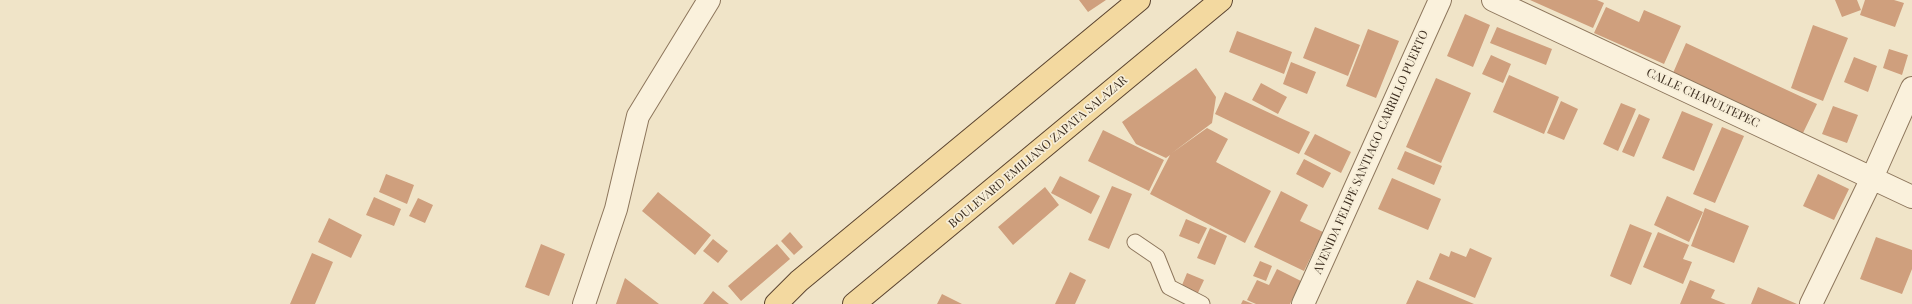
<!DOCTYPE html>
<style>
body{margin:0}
canvas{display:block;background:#f0e4c8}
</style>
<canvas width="1912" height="304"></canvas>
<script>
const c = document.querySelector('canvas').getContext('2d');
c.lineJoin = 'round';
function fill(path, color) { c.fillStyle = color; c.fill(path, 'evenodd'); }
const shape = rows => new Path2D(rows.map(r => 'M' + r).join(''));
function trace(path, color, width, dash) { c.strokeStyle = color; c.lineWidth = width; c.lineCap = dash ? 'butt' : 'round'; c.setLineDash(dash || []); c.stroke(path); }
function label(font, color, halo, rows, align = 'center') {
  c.font = font + ' "Playfair Display",serif'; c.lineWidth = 3.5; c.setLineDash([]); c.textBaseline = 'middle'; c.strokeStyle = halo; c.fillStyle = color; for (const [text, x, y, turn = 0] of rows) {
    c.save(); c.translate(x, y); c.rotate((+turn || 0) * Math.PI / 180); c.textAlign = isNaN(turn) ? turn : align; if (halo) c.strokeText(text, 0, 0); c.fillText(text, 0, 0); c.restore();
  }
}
fill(shape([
 [1079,0,1106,0,1088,12],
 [1530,0,1597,0,1604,3,1593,28],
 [1835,0,1857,0,1861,10,1842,17],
 [1865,0,1894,0,1904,3,1895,27,1860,15],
 [1606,7,1639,22,1644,10,1681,26,1664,64,1594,33],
 [1465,14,1490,25,1473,67,1447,56],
 [1813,25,1848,38,1823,101,1791,88],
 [1315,27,1360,45,1348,76,1303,58],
 [1497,27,1552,49,1546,65,1490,43],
 [1368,29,1399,41,1376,98,1346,86],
 [1237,31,1292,52,1284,74,1229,52],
 [1686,43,1817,104,1803,133,1673,73],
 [1889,49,1908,55,1902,75,1883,68],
 [1491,55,1511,64,1503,83,1482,74],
 [1854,57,1877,66,1868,92,1844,82],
 [1291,62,1316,72,1307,94,1283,84],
 [1196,68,1216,97,1212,123,1172,153,1207,128,1228,139,1216,162,1271,191,1245,243,1150,194,1170,155,1166,158,1136,144,1122,122],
 [1509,75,1559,97,1544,134,1493,112],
 [1436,78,1471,93,1441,163,1406,147],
 [1261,83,1287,97,1278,114,1252,100],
 [1225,92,1310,132,1299,154,1215,114],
 [1561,101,1578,109,1564,140,1547,133],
 [1621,103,1636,109,1618,151,1603,144],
 [1833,106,1858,115,1847,143,1822,134],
 [1682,111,1713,124,1694,171,1662,158],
 [1639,114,1650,119,1634,157,1622,152],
 [1722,127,1744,136,1715,203,1693,194],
 [1103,130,1164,160,1149,191,1088,161],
 [1315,134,1351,152,1341,173,1304,154],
 [1405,151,1442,166,1434,185,1397,169],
 [1304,159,1331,173,1323,188,1296,174],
 [386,174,414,185,407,204,379,192],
 [1818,174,1849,189,1834,220,1803,206],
 [1060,176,1100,196,1091,214,1051,193],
 [1392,178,1441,199,1428,230,1378,209],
 [1112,186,1132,194,1109,249,1088,240],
 [1045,187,1059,205,1013,245,998,227],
 [1281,191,1308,205,1300,221,1323,232,1304,271,1254,247],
 [658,192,711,235,695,255,642,211],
 [1667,196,1703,212,1689,242,1654,225],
 [374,197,401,209,394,226,366,215],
 [418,198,433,205,425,223,409,216],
 [1705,208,1749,226,1734,263,1691,246],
 [329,218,362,235,351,258,318,242],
 [1186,219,1207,228,1199,244,1179,236],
 [1630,224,1652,233,1631,285,1610,276],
 [1210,228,1227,236,1215,265,1197,258],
 [790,232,803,247,794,255,781,241],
 [1658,232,1689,245,1683,259,1692,262,1683,284,1643,267],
 [1876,237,1912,250,1912,269,1902,294,1860,279],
 [713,239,728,251,718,263,703,251],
 [541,244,565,254,549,296,525,287],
 [777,244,790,259,741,301,728,286],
 [1470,248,1492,258,1475,298,1429,279,1440,253,1449,257,1451,251,1466,257],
 [312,253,333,262,315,304,290,304],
 [1260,261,1272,266,1266,281,1253,276],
 [1277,269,1301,281,1290,304,1256,304,1247,300,1257,280,1269,285],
 [1070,272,1086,280,1075,304,1055,304],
 [1187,273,1204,280,1196,297,1180,290],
 [625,278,659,304,616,304],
 [1417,280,1474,304,1406,304],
 [1690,280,1715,290,1711,298,1726,304,1680,304],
 [1758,287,1797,304,1751,304],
 [713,291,729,304,703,304],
 [942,294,962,304,937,304],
 [1243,300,1253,304,1241,304]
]), '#cf9f7d');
const lane = shape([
 [1135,242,1157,257,1169,287,1202,304]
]);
const street = shape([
 [1493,0,1912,197],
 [584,304,616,209,638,116,709,0],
 [1303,304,1440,0],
 [1811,304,1872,178,1912,88]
]);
const primary = shape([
 [776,304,799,281,1139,0],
 [854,304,1221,0]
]);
trace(lane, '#8d765c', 17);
trace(street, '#8d765c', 24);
trace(primary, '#5b4430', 24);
trace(lane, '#faf1dc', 15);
trace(street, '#faf1dc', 22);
trace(primary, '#f3d9a0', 22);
label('12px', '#3d2e20', '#f7eed8', [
 ["CALLE CHAPULTEPEC",1703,98,25],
 ["BOULEVARD EMILIANO ZAPATA SALAZAR",1038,152,-40],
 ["AVENIDA FELIPE SANTIAGO CARRILLO PUERTO",1371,152,-66]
]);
</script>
